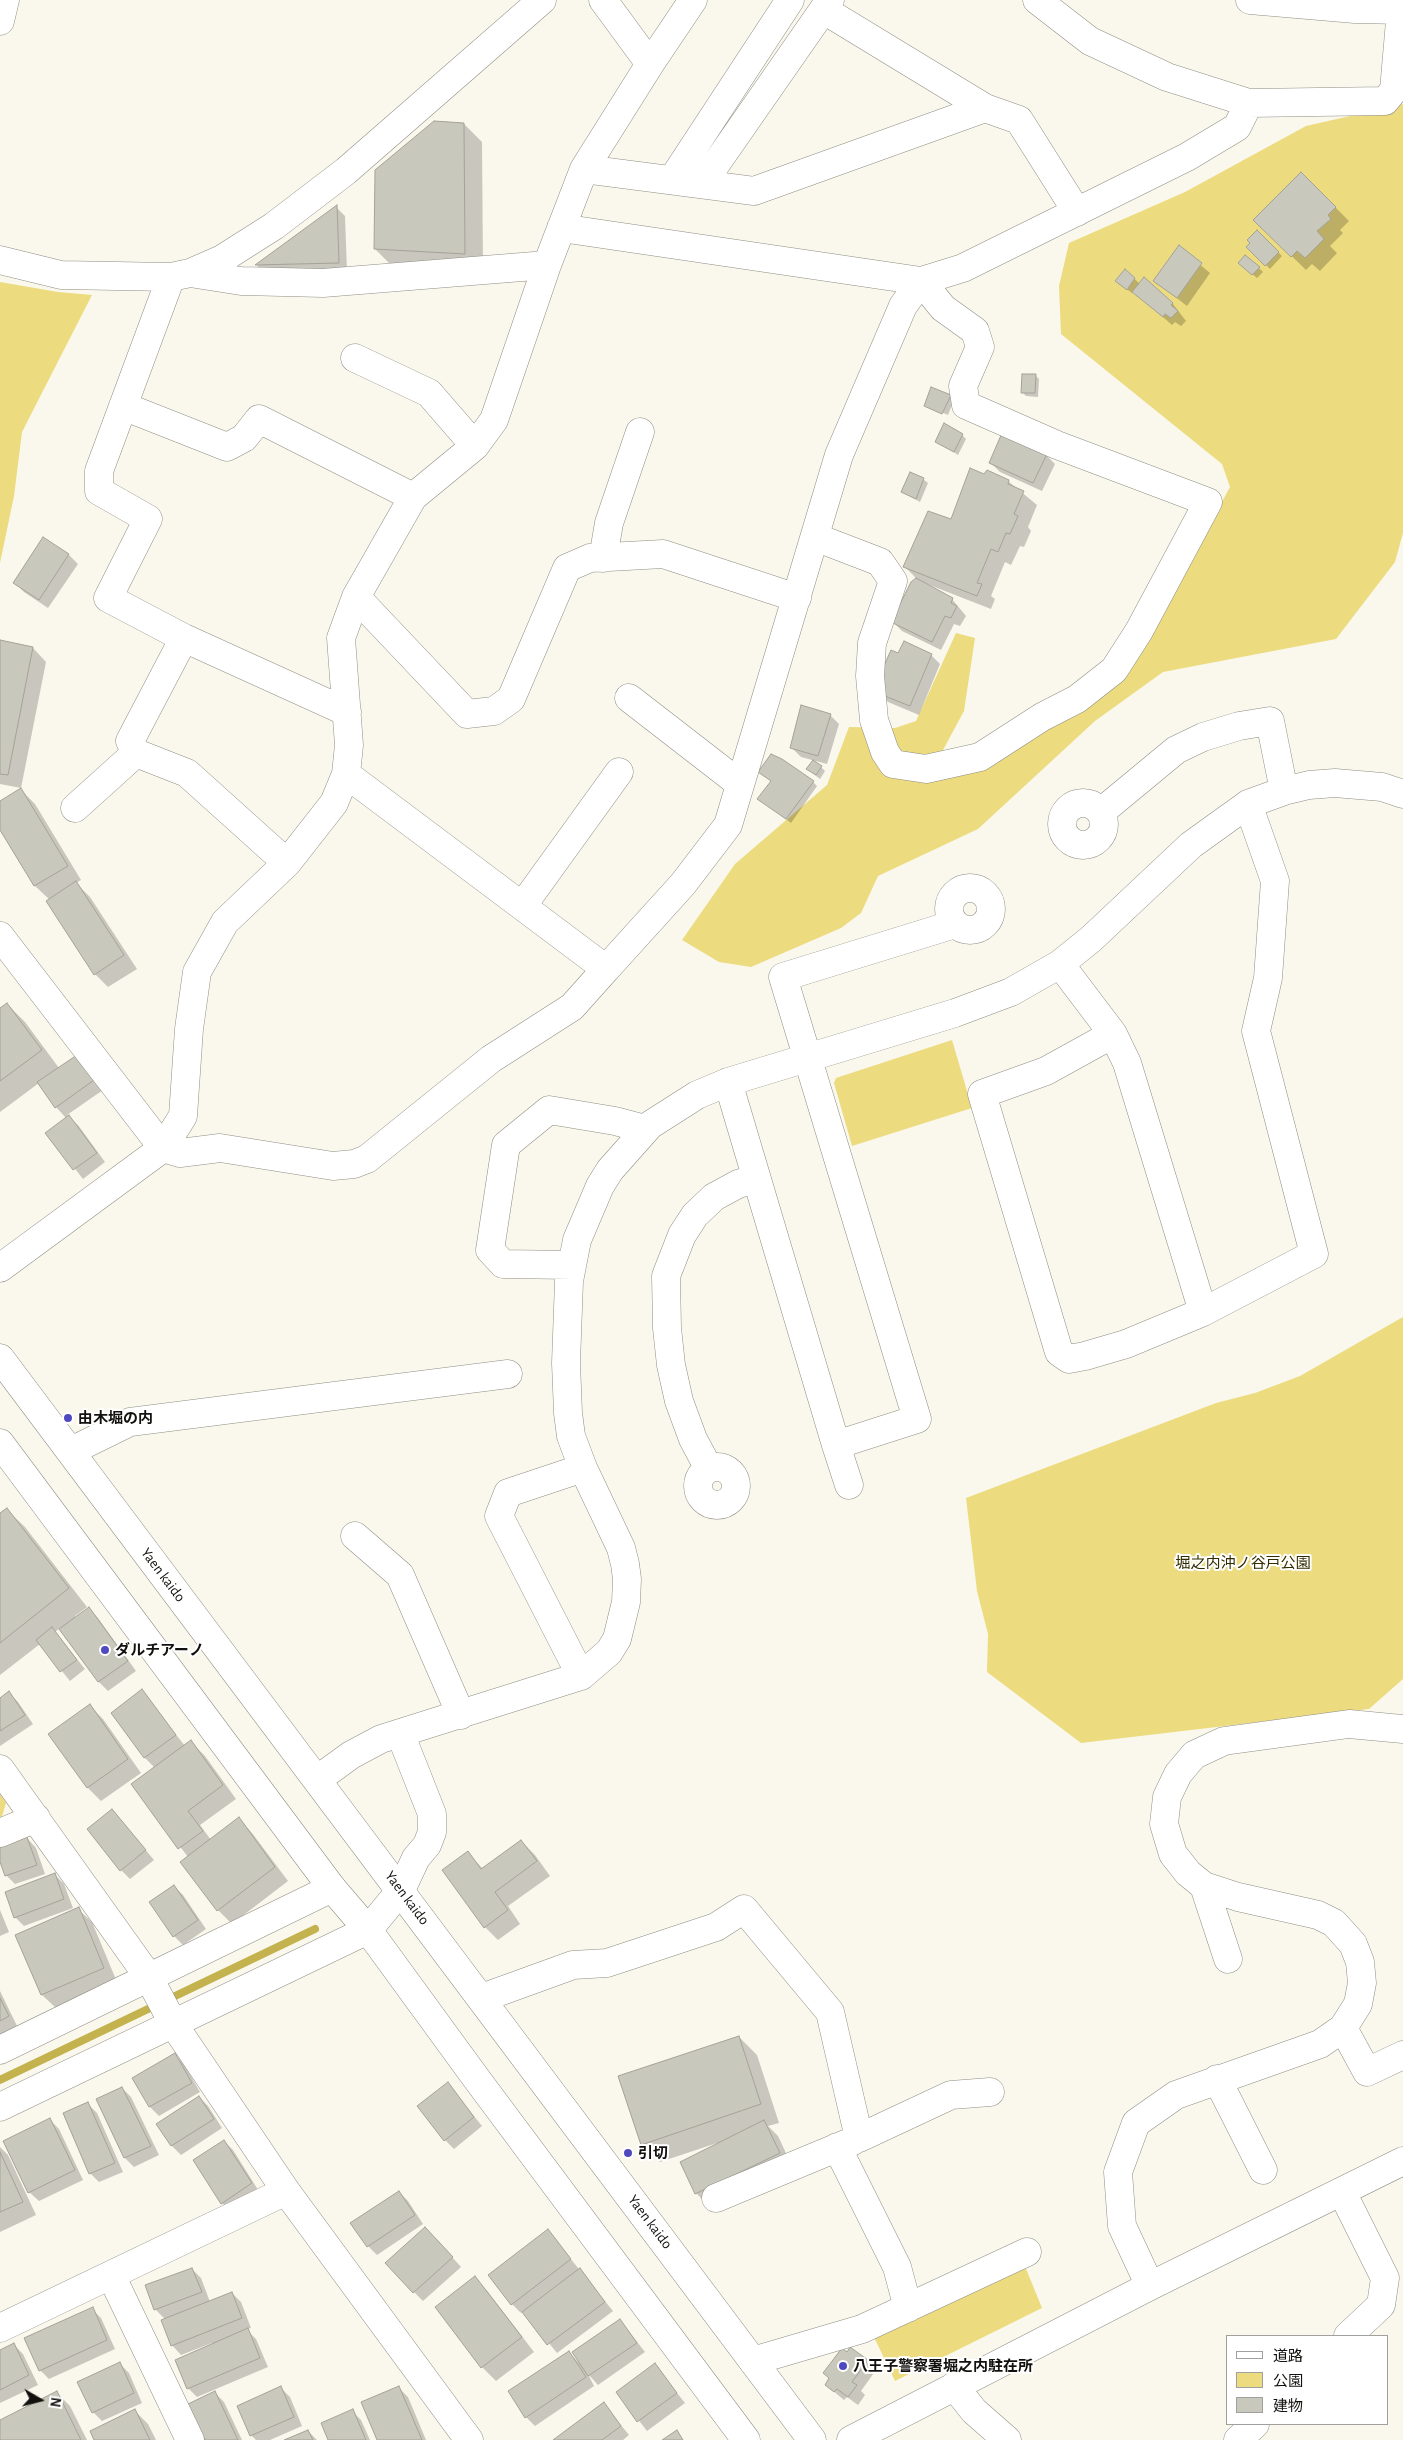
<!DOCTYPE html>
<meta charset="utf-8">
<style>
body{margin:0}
#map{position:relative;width:1403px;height:2440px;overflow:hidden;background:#faf8ed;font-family:"Alegreya Sans","Noto Sans JP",sans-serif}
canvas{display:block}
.legend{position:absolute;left:1226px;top:2335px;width:162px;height:90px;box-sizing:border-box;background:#fff;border:1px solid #a0a09f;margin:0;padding:6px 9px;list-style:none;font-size:15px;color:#12110e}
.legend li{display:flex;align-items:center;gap:10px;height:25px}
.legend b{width:25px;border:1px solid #a0a09f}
.north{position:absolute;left:15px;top:2375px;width:50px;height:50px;-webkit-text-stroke:4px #fff;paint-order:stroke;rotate:98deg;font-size:14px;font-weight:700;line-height:20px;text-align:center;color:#12110e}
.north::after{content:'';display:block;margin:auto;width:18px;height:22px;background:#12110e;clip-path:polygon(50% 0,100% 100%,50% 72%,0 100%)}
</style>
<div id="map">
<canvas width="1403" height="2440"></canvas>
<ul class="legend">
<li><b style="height:6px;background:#fff"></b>道路</li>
<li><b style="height:14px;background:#ecdb7f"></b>公園</li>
<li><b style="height:14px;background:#c9c8bd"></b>建物</li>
</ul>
<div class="north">N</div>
</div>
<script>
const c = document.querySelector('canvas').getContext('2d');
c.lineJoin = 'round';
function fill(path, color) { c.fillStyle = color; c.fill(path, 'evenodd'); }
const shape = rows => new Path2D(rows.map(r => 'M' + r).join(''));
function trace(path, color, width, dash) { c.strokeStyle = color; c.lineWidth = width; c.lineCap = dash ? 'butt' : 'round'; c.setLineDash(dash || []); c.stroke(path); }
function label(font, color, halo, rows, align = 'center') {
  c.font = font + ' "Alegreya Sans","Noto Sans JP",sans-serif'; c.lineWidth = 4; c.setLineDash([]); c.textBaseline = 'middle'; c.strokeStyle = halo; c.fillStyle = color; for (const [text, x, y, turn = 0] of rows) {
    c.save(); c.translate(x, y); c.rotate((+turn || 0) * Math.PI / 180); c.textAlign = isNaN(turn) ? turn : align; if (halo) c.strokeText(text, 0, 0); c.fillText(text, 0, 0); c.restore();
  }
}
fill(shape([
 [1403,104,1403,533,1395,562,1336,639,1163,672,1095,721,978,829,878,876,861,913,841,928,751,967,719,962,682,940,735,864,827,785,849,727,895,728,916,721,956,633,975,638,964,711,943,750,946,772,1136,660,1230,487,1222,464,1061,334,1059,286,1069,243,1185,192,1306,126],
 [0,282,58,292,92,295,22,432,14,496,0,563],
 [952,1040,972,1108,852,1146,834,1083,836,1078],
 [1403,1317,1403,1679,1369,1709,1081,1743,987,1672,988,1634,977,1591,966,1498,1216,1403,1255,1393,1300,1376],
 [0,1794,6,1803,0,1823],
 [1022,2259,1042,2308,895,2381,873,2335]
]), '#ecdb7f');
fill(shape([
 [464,124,482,142,483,271,393,267,375,249],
 [1301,173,1349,221,1340,230,1343,233,1330,246,1337,253,1320,271,1312,264,1306,270,1255,220],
 [336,207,345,216,347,271,266,274,257,266],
 [1257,232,1282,256,1270,269,1248,247,1252,243],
 [1179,247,1210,273,1187,306,1155,281],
 [1244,267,1259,268,1263,272,1257,278],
 [1126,271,1140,284,1144,279,1173,304,1186,321,1181,326,1175,322,1172,325,1133,291,1132,293,1121,285],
 [1035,375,1039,379,1038,397,1026,396,1022,392],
 [950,396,954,400,948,415,926,405],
 [962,435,966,439,958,455,936,441],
 [1046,455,1055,464,1042,491,1000,472,991,463],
 [985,476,1008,481,1037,505,1028,527,1031,531,1024,547,1020,546,1011,565,1005,562,991,596,995,599,991,609,927,584,926,585,952,599,966,616,960,626,954,624,941,650,902,631,893,622,896,600,901,605,917,579,905,567,951,520],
 [923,479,928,483,920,502,902,492],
 [44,539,69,555,78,564,48,608,24,592,15,583],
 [0,641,33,648,46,662,21,788,0,784],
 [899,654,931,655,940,664,919,715,888,702,879,693],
 [830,715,839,724,827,764,801,757,792,748],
 [821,767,825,771,820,779,807,769],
 [759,772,813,782,817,786,791,823,759,799,772,781],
 [21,790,35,804,81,880,76,883,90,897,137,969,108,987,95,974,50,900,35,886,0,827,0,803],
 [7,1004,25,1022,59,1068,77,1056,103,1090,67,1115,78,1125,105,1162,83,1179,47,1133,66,1118,56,1107,39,1083,0,1112,0,1010],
 [6,1509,25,1527,87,1607,75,1616,76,1618,89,1609,98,1618,136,1671,108,1691,99,1682,60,1628,55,1632,85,1669,70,1681,40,1644,0,1675,0,1514],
 [142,1691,185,1746,191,1742,205,1756,236,1799,200,1825,211,1840,239,1819,252,1833,288,1881,232,1924,218,1910,188,1857,133,1785,155,1768,145,1758,112,1713],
 [9,1693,18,1702,33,1724,0,1746,0,1699],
 [90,1706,103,1719,141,1773,101,1801,88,1788],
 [112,1810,154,1860,130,1879,121,1870],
 [27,1838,36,1848,45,1874,15,1884,6,1875,0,1858,0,1848],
 [521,1841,535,1855,550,1876,508,1906,520,1924,498,1940,485,1927,468,1853,483,1869],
 [55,1875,64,1884,73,1908,24,1926,15,1917],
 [174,1886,183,1895,206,1929,183,1945,174,1936],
 [78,1909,92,1922,117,1982,56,2008,42,1995,17,1935],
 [0,1910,9,1932,0,1936],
 [0,1991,17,2026,0,2034],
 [739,2037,757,2055,779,2123,768,2126,778,2136,792,2166,710,2207,696,2193,717,2143,660,2162,642,2144],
 [175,2055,184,2064,200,2092,159,2116,150,2107,134,2078],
 [448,2084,482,2126,454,2149,445,2140],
 [122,2088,131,2097,159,2155,134,2167,125,2158,98,2099],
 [199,2097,208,2106,222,2128,181,2155,172,2146,158,2124],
 [88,2104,97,2113,123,2172,99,2182,90,2173],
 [50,2120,59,2129,83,2180,39,2201,29,2192],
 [224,2141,233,2150,260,2193,231,2212,222,2203],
 [0,2147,8,2155,36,2215,0,2232],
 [399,2192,408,2201,423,2224,377,2255,368,2246],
 [548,2231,613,2311,557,2353,523,2311,521,2313,512,2304],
 [434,2237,461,2267,423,2301,414,2292],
 [192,2269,201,2278,210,2302,232,2293,241,2302,251,2328,246,2329,256,2339,268,2367,197,2397,188,2388,212,2345,212,2343,181,2355,172,2345,165,2319,155,2309],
 [475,2278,488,2292,534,2352,496,2381,482,2367,437,2307],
 [92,2309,101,2318,115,2349,49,2379,40,2370],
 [620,2320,645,2352,598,2385,588,2374,594,2386,535,2426,526,2417,569,2352,578,2362],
 [14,2345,23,2354,38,2385,0,2403,0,2352],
 [850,2349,876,2370,861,2391,865,2395,858,2405,847,2397,844,2400,826,2385],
 [120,2364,129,2373,142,2403,102,2421,93,2412],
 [655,2365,685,2403,647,2431,617,2392],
 [281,2388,290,2397,302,2426,270,2440,256,2440,251,2435],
 [399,2388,408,2397,426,2440,378,2440],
 [57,2393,70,2406,87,2440,0,2440,0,2421],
 [215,2393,224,2402,242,2440,206,2440],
 [604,2404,629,2435,623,2440,555,2440],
 [134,2410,148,2424,156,2440,95,2440],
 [352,2411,361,2420,370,2440,330,2440],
 [308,2431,317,2440,287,2440]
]), '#0003');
trace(shape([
 [0,2080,315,1929]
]), '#c3b24e', 8);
const building = shape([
 [434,121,464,123,465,254,374,249,375,170,434,121],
 [1301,172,1336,207,1328,215,1331,219,1317,231,1324,239,1305,258,1297,251,1291,257,1253,220,1301,172],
 [337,205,339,263,255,265,337,205],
 [1257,230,1279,252,1265,266,1246,247,1250,243,1247,240,1257,230],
 [1179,245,1202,263,1177,298,1153,281,1179,245],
 [1245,255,1260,267,1252,275,1238,263,1245,255],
 [1125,269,1135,278,1127,290,1115,281,1125,269],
 [1144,277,1173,303,1171,305,1178,311,1171,318,1165,314,1163,317,1132,292,1144,277],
 [1022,374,1036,374,1035,393,1021,393,1022,374],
 [931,387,951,395,942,414,924,406,931,387],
 [944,423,963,434,954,452,935,442,944,423],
 [1002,433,1047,454,1033,483,989,463,1002,433],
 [970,468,984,474,987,470,1009,480,1008,484,1024,491,1014,514,1018,516,1010,534,1006,533,998,552,991,549,977,583,982,584,977,596,903,567,928,511,951,519,970,468],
 [910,472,924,478,916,499,901,492,910,472],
 [43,537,69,554,39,600,13,583,43,537],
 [916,578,953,598,951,603,957,606,951,618,945,616,932,642,891,622,911,582,916,578],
 [0,640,33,647,8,775,0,774,0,640],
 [904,641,932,654,910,706,877,693,884,679,879,677,891,650,898,653,904,641],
 [801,705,831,714,818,756,790,748,801,705],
 [771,754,782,759,814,781,786,819,757,799,771,781,758,772,771,754],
 [813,760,822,766,816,775,806,769,813,760],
 [21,788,68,866,34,886,0,830,0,801,21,788],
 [76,881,124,955,94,975,46,901,76,881],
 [7,1003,42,1050,0,1081,0,1008,7,1003],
 [77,1055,94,1080,55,1108,37,1082,77,1055],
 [69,1115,97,1153,73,1170,45,1133,69,1115],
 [7,1508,69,1588,0,1643,0,1513,7,1508],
 [89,1607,128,1661,98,1682,59,1629,89,1607],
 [52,1627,77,1660,60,1672,36,1640,52,1627],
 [142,1689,176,1735,144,1758,111,1713,142,1689],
 [9,1691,25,1715,0,1731,0,1698,9,1691],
 [90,1704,128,1759,87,1788,48,1734,90,1704],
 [191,1740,223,1785,188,1811,203,1831,178,1849,131,1784,191,1740],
 [112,1809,146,1850,120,1871,87,1829,112,1809],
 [239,1817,275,1867,217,1911,180,1862,239,1817],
 [27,1837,37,1865,5,1876,0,1862,0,1847,27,1837],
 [521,1840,537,1861,495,1892,508,1910,484,1928,442,1870,468,1851,481,1869,521,1840],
 [55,1873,64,1899,14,1918,5,1892,55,1873],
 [174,1885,198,1920,173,1937,149,1902,174,1885],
 [79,1907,104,1968,41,1995,15,1935,79,1907],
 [0,1998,9,2016,0,2021,0,1998],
 [739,2036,761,2104,641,2145,618,2076,739,2036],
 [175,2053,192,2083,149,2107,132,2078,175,2053],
 [448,2082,474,2117,444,2141,417,2106,448,2082],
 [122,2087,151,2146,124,2158,96,2099,122,2087],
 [199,2096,214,2119,171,2146,156,2124,199,2096],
 [88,2102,115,2163,89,2174,63,2113,88,2102],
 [50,2118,75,2170,28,2193,3,2141,50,2118],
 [764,2120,780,2153,695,2194,680,2162,764,2120],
 [224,2140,252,2183,221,2204,193,2160,224,2140],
 [0,2152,23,2202,0,2212,0,2152],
 [399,2191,415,2215,367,2247,350,2223,399,2191],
 [425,2227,453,2257,413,2293,385,2263,425,2227],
 [548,2229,571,2259,511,2305,488,2275,548,2229],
 [192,2268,202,2292,154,2310,145,2285,192,2268],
 [580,2268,605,2302,547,2345,522,2312,580,2268],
 [475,2276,522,2337,481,2368,435,2307,475,2276],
 [232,2292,242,2318,171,2346,161,2320,232,2292],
 [93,2307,107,2340,39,2371,24,2338,93,2307],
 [620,2319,637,2343,588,2376,572,2352,620,2319],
 [248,2328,260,2358,187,2389,175,2360,248,2328],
 [14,2343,29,2375,0,2390,0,2350,14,2343],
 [850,2347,868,2360,852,2382,857,2385,848,2397,837,2389,834,2392,825,2385,829,2378,823,2373,842,2348,847,2352,850,2347],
 [569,2351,586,2377,525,2418,508,2391,569,2351],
 [120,2362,134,2393,92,2413,77,2382,120,2362],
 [655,2363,677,2393,637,2422,616,2392,655,2363],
 [281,2386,294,2417,250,2436,237,2406,281,2386],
 [399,2386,422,2440,377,2440,361,2402,399,2386],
 [57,2391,81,2440,0,2440,0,2420,57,2391],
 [215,2391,238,2440,205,2440,188,2404,215,2391],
 [604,2402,621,2426,602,2440,553,2440,604,2402],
 [135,2409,150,2440,94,2440,90,2431,135,2409],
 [353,2409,366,2440,328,2440,321,2423,353,2409],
 [308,2430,313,2440,284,2440,308,2430],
 [677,2430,683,2440,662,2440,677,2430]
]);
fill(building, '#c9c8bd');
trace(building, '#a4a298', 1);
const minor = shape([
 [1037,0,1090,41,1167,77,1249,103,1385,101,1394,90,1401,10],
 [1250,0,1355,9,1403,10],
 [824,10,985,108],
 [0,21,5,0],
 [650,64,693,0],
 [584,169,754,191,985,108,1019,120,1077,212],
 [672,180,790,0],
 [702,184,830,0],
 [561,228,921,281,943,308,975,331,980,347,963,386,966,405,1057,445,1208,502,1139,631,1114,670,1077,699,1042,717,980,757,926,769,893,764,885,752,874,720,870,676,872,643,893,581,880,562,815,537],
 [0,260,61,275,171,277,190,273,222,259,274,226,346,171,542,0],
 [190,273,241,281,323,283,547,265],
 [171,277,99,471,99,491,148,519,108,598,184,638,347,712],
 [355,358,429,393,475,446],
 [123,406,227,447,244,438,259,419,413,497],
 [603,558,609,523,640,432],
 [356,597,467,714,494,711,511,699,567,568,590,558,663,554,797,598],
 [184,638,130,741,136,753,187,773,287,863],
 [629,698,740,784],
 [346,774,606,969,683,884,728,825,839,455,903,306,921,281,963,268,1187,157,1237,127,1249,103],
 '1062 824a21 21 0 1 1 42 0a21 21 0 1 1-42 0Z',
 [75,808,136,753],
 [1101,812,1176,750,1203,737,1239,726,1270,721,1284,791],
 '949 909a21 21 0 1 1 42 0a21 21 0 1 1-42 0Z',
 [523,905,619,772],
 [0,936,163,1148,180,1153,220,1148,333,1166,354,1164,367,1159,491,1059,572,1007,606,969],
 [1060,964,1113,1034,1046,1071,982,1094,1059,1352,1069,1359,1085,1356,1126,1344,1203,1312,1314,1254,1256,1031,1268,978,1275,881,1248,804],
 [1113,1034,1127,1063,1203,1312],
 [728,1082,836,1445,917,1419,783,977,955,924],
 [572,1265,503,1264,490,1250,506,1145,549,1110,615,1121,645,1129],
 [0,1268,163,1148,183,1116,189,1029,197,972,225,922,287,863,334,803,346,774,349,745,341,638,356,597,413,497,475,446,494,420,547,265,584,169,650,64,603,0],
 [836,1445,849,1485],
 [71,1451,130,1422,508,1374],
 '698 1486a19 19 0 1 1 38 0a19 19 0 1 1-38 0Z',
 [709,1469,693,1439,679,1401,671,1365,667,1328,666,1276,682,1235,695,1215,714,1197,738,1184,755,1179],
 [355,1536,400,1575,461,1715],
 [581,1676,499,1516,508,1493,583,1468],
 [0,1769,148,1976,174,2025,286,2191,469,2440],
 [318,1779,351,1755,381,1739,581,1676,609,1652,617,1639,626,1602,627,1579,625,1564,621,1548,583,1468,571,1436,568,1413,566,1363,569,1281,577,1240,600,1186,610,1170,650,1125,697,1095,728,1082,955,1013,1011,992,1060,964,1091,939,1191,845,1248,804,1284,791,1309,785,1335,783,1382,787,1403,794],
 [0,1833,36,1818],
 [1204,1886,1228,1959],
 [482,1998,573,1965,607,1963,716,1927,744,1909,830,2012,859,2138,951,2095,990,2092],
 [1343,2028,1367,2072,1403,2055],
 [0,2050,332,1888],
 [1217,2079,1263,2170],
 [0,2107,368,1930,401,1890,416,1858,427,1845,432,1832,432,1814,400,1733],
 [837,2147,897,2267,908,2308],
 [1342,2192,1385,2278,1381,2305,1348,2336],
 [716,2198,853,2141],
 [111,2275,190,2440],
 [1150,2286,1122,2226,1118,2172,1136,2123,1176,2095,1320,2044,1343,2028,1358,2004,1362,1983,1360,1962,1353,1944,1334,1923,1318,1915,1238,1897,1204,1886,1188,1873,1173,1854,1164,1824,1167,1797,1178,1774,1194,1755,1224,1741,1349,1724,1403,1729],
 [0,2328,286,2191],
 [753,2361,862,2329,1027,2252],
 [954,2386,974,2411,1007,2440],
 [851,2440,1150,2286,1403,2161],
 [1238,2440,1255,2424]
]);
const major = shape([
 [0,1358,812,2440],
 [0,1443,332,1888,368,1930,476,2078,746,2440]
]);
trace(minor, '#8f8e84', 29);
trace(major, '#8f8e84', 29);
trace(minor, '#fff', 28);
trace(major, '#fff', 28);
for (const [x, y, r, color] of [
 [68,1418,5,"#4f49c0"],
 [105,1650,5,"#4f49c0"],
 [628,2153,5,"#4f49c0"],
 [843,2366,5,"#4f49c0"]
]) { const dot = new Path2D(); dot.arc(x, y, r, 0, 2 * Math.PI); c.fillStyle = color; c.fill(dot); trace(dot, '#fff', 2); }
label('bold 15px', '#12110e', '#fff', [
 ["由木堀の内",78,1418],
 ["ダルチアーノ",115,1650],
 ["引切",638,2153],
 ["八王子警察署堀之内駐在所",853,2366]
], 'left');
label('15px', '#332c00', '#fff', [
 ["堀之内沖ノ谷戸公園",1243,1563]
]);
label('15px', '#12110e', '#fff', [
 ["Yaen kaido",163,1575,53],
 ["Yaen kaido",407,1898,53],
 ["Yaen kaido",650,2222,53]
]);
</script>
